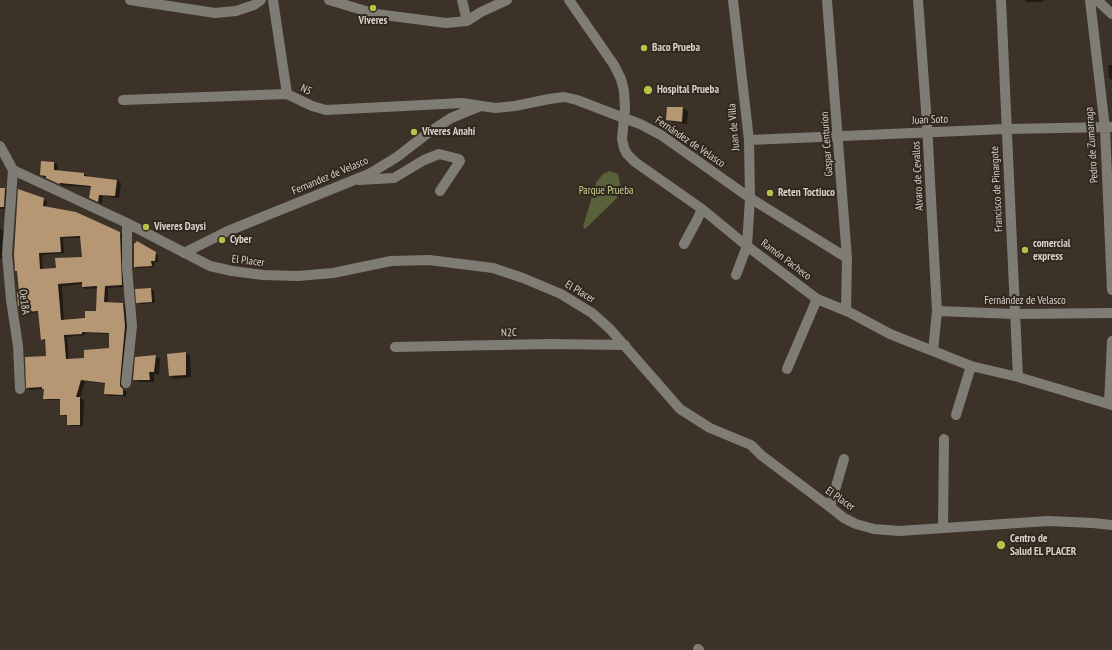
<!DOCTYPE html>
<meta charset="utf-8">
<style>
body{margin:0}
canvas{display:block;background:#3c3228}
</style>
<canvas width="1112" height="650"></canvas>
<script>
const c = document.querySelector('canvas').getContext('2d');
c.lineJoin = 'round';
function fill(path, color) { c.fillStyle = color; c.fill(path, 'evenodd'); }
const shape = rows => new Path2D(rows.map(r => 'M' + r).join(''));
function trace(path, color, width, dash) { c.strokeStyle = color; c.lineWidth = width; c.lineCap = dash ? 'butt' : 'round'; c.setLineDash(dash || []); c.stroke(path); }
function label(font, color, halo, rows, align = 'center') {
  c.font = font + ' "PT Sans Narrow",sans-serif'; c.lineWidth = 4; c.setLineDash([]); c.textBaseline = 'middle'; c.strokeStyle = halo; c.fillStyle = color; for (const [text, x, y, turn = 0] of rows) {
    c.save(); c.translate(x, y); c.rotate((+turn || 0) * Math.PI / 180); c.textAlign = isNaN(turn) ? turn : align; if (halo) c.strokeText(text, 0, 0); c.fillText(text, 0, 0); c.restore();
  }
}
fill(shape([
 [609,171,618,174,620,183,617,198,585,229,583,227,596,183,603,174]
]), '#59613b');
fill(shape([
 [1024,0,1044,0,1042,2,1027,2],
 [1108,65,1112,65,1112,80,1109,78],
 [683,108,688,111,687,124,672,122,667,119],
 [54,163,58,165,57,171,84,174,88,176,88,177,117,180,121,183,119,198,103,196,102,204,94,200,92,187,64,186,41,175],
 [0,189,5,189,8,191,7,209,0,209],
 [19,190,47,201,46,208,76,213,124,235,125,287,108,288,108,303,123,304,127,306,129,328,123,385,123,389,127,392,126,396,109,396,105,394,106,384,85,381,80,398,84,400,83,426,71,426,68,424,68,416,64,416,61,414,61,400,48,400,44,398,45,390,43,389,31,390,27,388,47,357,45,341,42,339,39,312,30,313,27,311,27,307,23,307,19,305,19,272,16,271],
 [63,238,81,238,83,258,57,269,43,270,42,255,64,253],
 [83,284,83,287,86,289,98,288,97,312,86,319,64,320,62,286],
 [85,333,110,334,110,349,85,359,69,360,67,337,86,335],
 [0,229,5,231,4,259,0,259],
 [137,243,158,255,158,262,154,262,154,267,138,268,134,266],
 [151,289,154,291,155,303,141,304,137,302,136,290],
 [186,353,190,356,191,377,175,379,170,376],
 [155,356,160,359,159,375,154,374,154,382,139,382,134,379]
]), '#0007');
fill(shape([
 [667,107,683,107,682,122,666,120],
 [41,161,54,162,54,170,84,173,84,176,117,180,115,196,99,195,98,202,89,198,91,186,60,183,59,184,46,178,46,176,40,175],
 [0,188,5,188,4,207,0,207],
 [18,189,44,198,43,206,76,212,120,232,122,285,105,286,104,302,123,303,125,326,120,382,120,386,123,389,123,395,104,394,105,383,81,380,76,397,80,397,80,425,67,425,67,415,60,415,60,399,43,399,44,389,42,389,42,387,26,388,25,357,46,356,45,339,41,340,38,311,26,312,26,305,18,306,17,292,19,292,17,271,15,271,14,254],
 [80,236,82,257,55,258,56,268,40,269,39,253,61,252,60,237],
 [82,282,82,287,97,286,96,311,85,311,85,318,61,320,58,284],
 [82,332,109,333,109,348,84,350,84,358,66,359,64,335,82,334],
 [137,241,156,252,155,261,151,261,152,266,134,267,134,244],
 [151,288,152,302,136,303,135,289],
 [186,352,186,375,169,376,167,354],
 [156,355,154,372,149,372,150,380,133,380,135,357]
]), '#b69774');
trace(shape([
 [130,0,215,13,236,11,254,5,261,0],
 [273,0,287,94],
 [329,0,376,14,446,23,467,21,481,12,507,0],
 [462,0,467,21],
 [569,0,614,65,621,79,624,91,625,108,622,139,624,148,627,154,635,162,702,209,747,246,817,299,849,312,890,334,971,366,1018,377,1112,405],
 [733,0,749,140,750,198,747,246,736,275],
 [827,0,847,258,846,311],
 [918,0,927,124,937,311,933,351],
 [1001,0,1018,377],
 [1090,0,1105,128,1112,290],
 [1097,0,1112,14],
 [123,100,287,94,312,106,326,110,462,103,495,108,515,106,549,99,564,97,577,100,616,115,640,124,661,135,750,198,847,258],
 [749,140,1006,129,1112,127],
 [0,146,13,170,127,223,210,266,232,271,263,275,298,276,333,273,391,261,429,260,493,268,523,278,561,294,592,313,610,329,680,409,710,428,751,445,761,455,830,507,844,518,856,524,874,529,899,531,1048,521,1093,523,1112,525],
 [13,170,7,254,11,300,18,346,20,389],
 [359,180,394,178,424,160,439,154,459,159,460,161,440,191],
 [684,244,697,220,702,209],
 [184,253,228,231,369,174,397,157,428,133,451,118,478,107],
 [937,311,1015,314,1112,313],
 [395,347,550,344,625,345],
 [787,369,817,299],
 [126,383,132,326,127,268,127,223],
 [1109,404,1112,341],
 [956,415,971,366],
 [830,507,844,459],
 [943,528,944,439],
 [698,649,699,650]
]), '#7f7b75', 10);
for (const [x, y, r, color] of [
 [373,8,4,"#b5c24a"],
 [644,48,4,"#b5c24a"],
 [648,90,5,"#b5c24a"],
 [414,132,4,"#b5c24a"],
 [770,193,4,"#b5c24a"],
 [146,227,4,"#b5c24a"],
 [222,240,4,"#b5c24a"],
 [1025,250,4,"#b5c24a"],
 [1001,545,5,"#b5c24a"]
]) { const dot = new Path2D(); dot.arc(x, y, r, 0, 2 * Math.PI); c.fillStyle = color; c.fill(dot); trace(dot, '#31281e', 1.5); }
label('bold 11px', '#d8d2cb', '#31281e', [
 ["Viveres",373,21,"center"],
 ["Baco Prueba",652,48],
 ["Hospital Prueba",657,90],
 ["Víveres Anahí",422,132],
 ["Reten Toctiuco",778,193],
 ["Víveres Daysi",154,227],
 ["Cyber",230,240],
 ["comercial",1033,244],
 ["express",1033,257],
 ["Centro de",1010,539],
 ["Salud EL PLACER",1010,552]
], 'left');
label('11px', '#d8d2cb', '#31281e', [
 ["N5",306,90,26],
 ["Juan Soto",930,120,-2],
 ["Juan de Villa",734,127,-95],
 ["Fernández de Velasco",690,142,34],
 ["Gaspar Centurion",827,144,-94],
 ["Pedro de Zumarraga",1092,145,-94],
 ["Fernandez de Velasco",330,176,-23],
 ["Alvaro de Cevallos",918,176,-93],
 ["Francisco de Pinargote",997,189,-93],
 ["Ramón Pacheco",786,260,37],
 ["El Placer",248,261,7],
 ["El Placer",580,292,31],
 ["Fernández de Velasco",1025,301],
 ["Oe18A",24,302,83],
 ["N2C",509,333,-1],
 ["El Placer",840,499,35]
]);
label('11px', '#c6d591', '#31281e', [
 ["Parque Prueba",606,191]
]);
</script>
